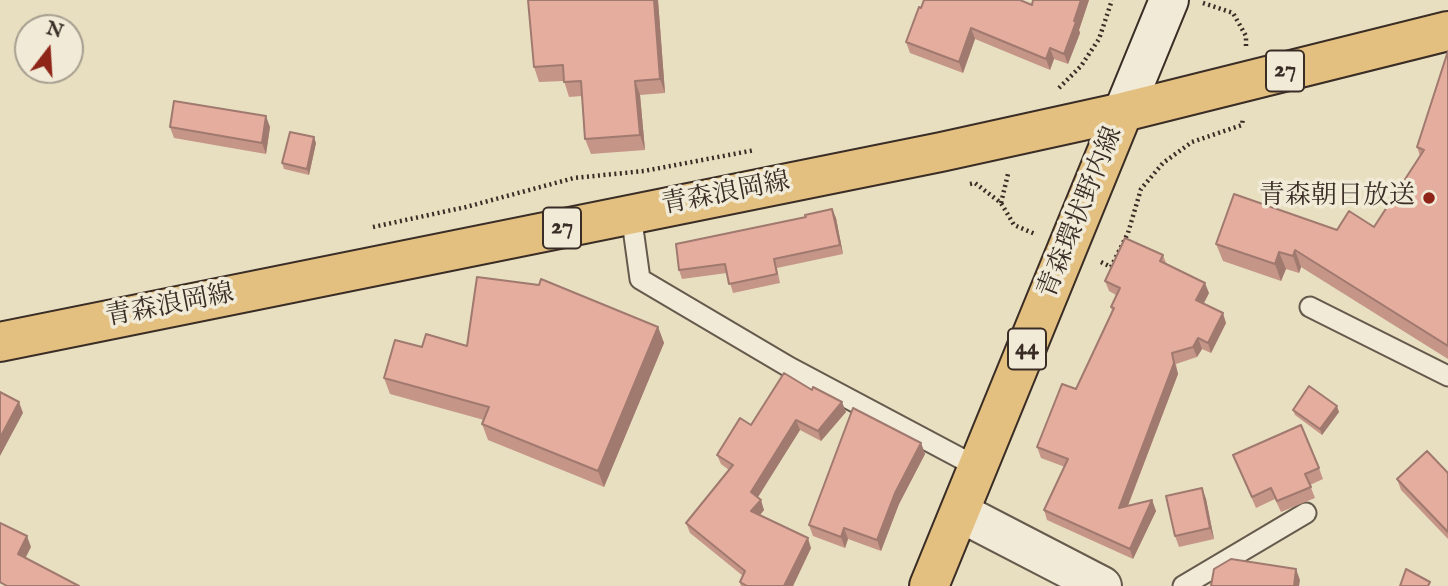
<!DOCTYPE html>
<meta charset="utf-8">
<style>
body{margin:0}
#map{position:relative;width:1448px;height:586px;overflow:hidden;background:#e8dfc1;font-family:"IM FELL English",serif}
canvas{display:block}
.north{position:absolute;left:14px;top:14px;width:70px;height:70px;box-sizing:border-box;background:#f0ead7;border:2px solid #a79e90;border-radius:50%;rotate:17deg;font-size:19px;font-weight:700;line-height:28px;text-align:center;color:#3a2d26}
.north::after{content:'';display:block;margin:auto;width:24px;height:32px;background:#8f2418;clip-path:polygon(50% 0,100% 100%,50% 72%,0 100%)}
</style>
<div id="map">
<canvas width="1448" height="586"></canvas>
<div class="north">N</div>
</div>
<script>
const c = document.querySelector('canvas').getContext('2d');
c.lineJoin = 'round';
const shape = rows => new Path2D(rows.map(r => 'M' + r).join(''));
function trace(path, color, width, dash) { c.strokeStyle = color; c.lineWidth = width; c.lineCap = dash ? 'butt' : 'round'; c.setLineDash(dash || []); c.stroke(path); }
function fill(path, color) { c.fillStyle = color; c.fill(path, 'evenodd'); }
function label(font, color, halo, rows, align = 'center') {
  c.font = font + ' "IM FELL English","Noto Serif JP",serif'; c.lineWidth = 7; c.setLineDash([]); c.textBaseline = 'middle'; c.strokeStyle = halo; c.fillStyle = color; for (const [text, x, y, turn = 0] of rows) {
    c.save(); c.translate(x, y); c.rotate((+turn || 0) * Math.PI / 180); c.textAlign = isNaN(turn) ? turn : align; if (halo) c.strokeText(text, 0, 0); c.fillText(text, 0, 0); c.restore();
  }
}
const service = shape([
 [631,214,640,279,789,367,979,468],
 [1310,307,1448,376],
 [1183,586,1306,513]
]);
const minor = shape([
 [961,513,1102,586]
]);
const secondary = shape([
 [1123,112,1169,0]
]);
const primary = shape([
 [0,342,941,152,1123,112,1448,31],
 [929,586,1123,112]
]);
trace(service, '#665a4d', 23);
trace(minor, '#665a4d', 42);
trace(secondary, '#3a2d26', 42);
trace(primary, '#3a2d26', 42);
trace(shape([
 [1203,3,1233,13,1246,36,1246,47],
 [1059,88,1081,66,1099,39,1112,0],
 [970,184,975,183,1001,203,1014,225,1035,234],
 [1001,203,1008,174],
 [373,227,466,207,574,178,644,171,755,150],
 [1101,262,1111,267,1128,233,1141,189,1163,163,1192,142,1242,125,1243,118]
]), '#3a2d26', 4.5, [2, 3.5]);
trace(service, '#f0ead7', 19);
trace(minor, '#f0ead7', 38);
trace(secondary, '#f0ead7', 38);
trace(primary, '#e4c080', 38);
fill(shape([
 [658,0,665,93,640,95,645,150,591,154,585,139,582,96,569,97,564,81,539,82,534,67],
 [1033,0,1089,0,1079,30,1080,33,1068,64,1054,59,1050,70,975,39,963,73,910,53,906,42,921,8,1032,5],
 [1448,51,1448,359,1301,267,1299,273,1286,269,1281,281,1223,261,1216,244,1337,230,1374,227,1420,156,1417,147],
 [170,127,270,127,266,154,174,138],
 [316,143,309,175,284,169,282,163],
 [832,209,836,218,843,254,777,268,780,283,733,293,727,273,682,279,679,270,806,217],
 [1163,255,1166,263,1209,293,1204,303,1226,323,1211,353,1202,349,1197,357,1176,364,1178,374,1128,506,1152,500,1156,511,1133,559,1047,520,1044,510,1065,467,1041,458,1037,447,1076,389,1112,311,1111,307,1116,295,1109,291,1105,281],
 [658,327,664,343,604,487,488,440,482,424,484,420,390,394,384,378,467,346],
 [812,390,846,412,821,441,800,430,757,497,764,510,760,515,811,548,793,586,741,586,740,582,743,576,690,533,686,523,729,470,721,464,717,455,751,425],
 [1293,410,1339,412,1322,435,1295,415],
 [921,443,925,454,899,504,881,551,848,539,845,548,813,536,809,525],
 [1233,455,1319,468,1323,479,1310,485,1315,498,1281,512,1275,499,1256,508],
 [1448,473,1448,539,1401,490,1397,479],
 [1202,488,1206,499,1214,539,1179,547,1175,536]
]), '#c59588');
fill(shape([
 [654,0,658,0,665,93,660,79],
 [1081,0,1089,0,1079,30,1080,33,1068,64,1064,54],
 [971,28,975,39,963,73,959,62],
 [1050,48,1054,59,1050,70,1046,59],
 [635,81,640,95,645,150,640,135],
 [266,116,270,127,266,154,262,143],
 [314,137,316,143,309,175,307,169],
 [832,209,836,218,843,254,840,245],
 [1295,250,1301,267,1299,273,1293,256],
 [1279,252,1286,269,1281,281,1275,264],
 [1205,283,1209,293,1200,310,1196,300],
 [1223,313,1226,323,1211,353,1208,343],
 [658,327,664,343,604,487,598,471],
 [1198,338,1202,349,1197,357,1193,347],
 [1172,353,1178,374,1123,518,1119,508],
 [19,402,23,413,0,456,0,438],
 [842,402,846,412,821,441,818,431],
 [1337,406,1339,412,1322,435,1320,429],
 [796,420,800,430,755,502,751,492],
 [921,443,925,454,899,504,881,551,877,540,895,493],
 [1202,488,1206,499,1214,539,1210,528],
 [761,500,764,510,755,521,751,511],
 [1152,500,1156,511,1133,559,1130,549],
 [844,528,848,539,845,548,841,537],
 [27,536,31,547,22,565,18,554],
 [808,538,811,548,793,586,784,586],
 [1296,569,1300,580,1299,586,1294,586]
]), '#a0796f');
const building = shape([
 [528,0,654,0,660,79,635,81,640,135,585,139,581,81,564,82,563,65,534,67,528,0],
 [924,0,1020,0,1032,5,1033,0,1081,0,1074,21,1076,22,1064,54,1050,48,1046,59,971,28,959,62,906,42,919,7,921,8,924,0],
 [1448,51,1448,346,1295,250,1293,256,1279,252,1275,264,1216,244,1234,194,1337,230,1349,211,1374,227,1424,150,1417,147,1448,51],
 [174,101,266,116,262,143,170,127,174,101],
 [290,132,314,137,307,169,282,163,290,132],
 [832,209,840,245,774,259,777,274,729,284,725,264,679,270,676,244,806,217,805,215,832,209],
 [1125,238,1163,255,1160,261,1205,283,1196,300,1223,313,1208,343,1198,338,1193,347,1172,353,1174,363,1119,508,1152,500,1130,549,1044,510,1068,459,1037,447,1062,384,1076,389,1114,308,1111,307,1120,288,1105,281,1125,238],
 [477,277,539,285,541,279,658,327,598,471,482,424,489,407,384,378,395,340,422,347,426,334,467,346,477,277],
 [784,373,812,390,813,387,842,402,818,431,796,420,751,492,761,500,751,511,808,538,784,586,747,586,740,582,745,571,686,523,733,465,717,455,740,418,751,425,784,373],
 [1309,386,1337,406,1320,429,1293,410,1309,386],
 [0,392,19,402,0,438,0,392],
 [853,408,921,443,895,493,877,540,844,528,841,537,809,525,853,408],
 [1301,425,1319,468,1305,474,1311,487,1277,501,1271,488,1252,497,1233,455,1301,425],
 [1427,451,1448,473,1448,532,1397,479,1427,451],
 [1202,488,1210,528,1175,536,1166,496,1202,488],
 [0,523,27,536,18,554,79,586,7,586,0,582,0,523],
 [1231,559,1296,569,1294,586,1211,586,1214,569,1231,559],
 [1406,569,1430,582,1428,586,1400,586,1406,569]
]);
fill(building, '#e5ad9e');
trace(building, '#a0796f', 2);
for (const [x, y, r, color] of [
 [1429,198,7,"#8f2418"]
]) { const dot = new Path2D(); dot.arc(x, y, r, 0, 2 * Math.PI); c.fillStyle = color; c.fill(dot); trace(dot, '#f0ead7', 2.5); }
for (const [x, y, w] of [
 [1285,71,38],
 [562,228,38],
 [1027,349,38]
]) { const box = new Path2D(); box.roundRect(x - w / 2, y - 20.5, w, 41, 5); c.fillStyle = '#f0ead7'; c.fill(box); trace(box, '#3a2d26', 2); }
label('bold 24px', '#3a2d26', null, [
 ["27",1285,71],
 ["27",562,228],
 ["44",1027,349]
]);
label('26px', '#3a2d26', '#f0ead7', [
 ["青森浪岡線",726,195,-11],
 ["青森環状野内線",1082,213,-68],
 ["青森浪岡線",170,307,-11]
]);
label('26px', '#3a2d26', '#f0ead7', [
 ["青森朝日放送",1415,198]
], 'right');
</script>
